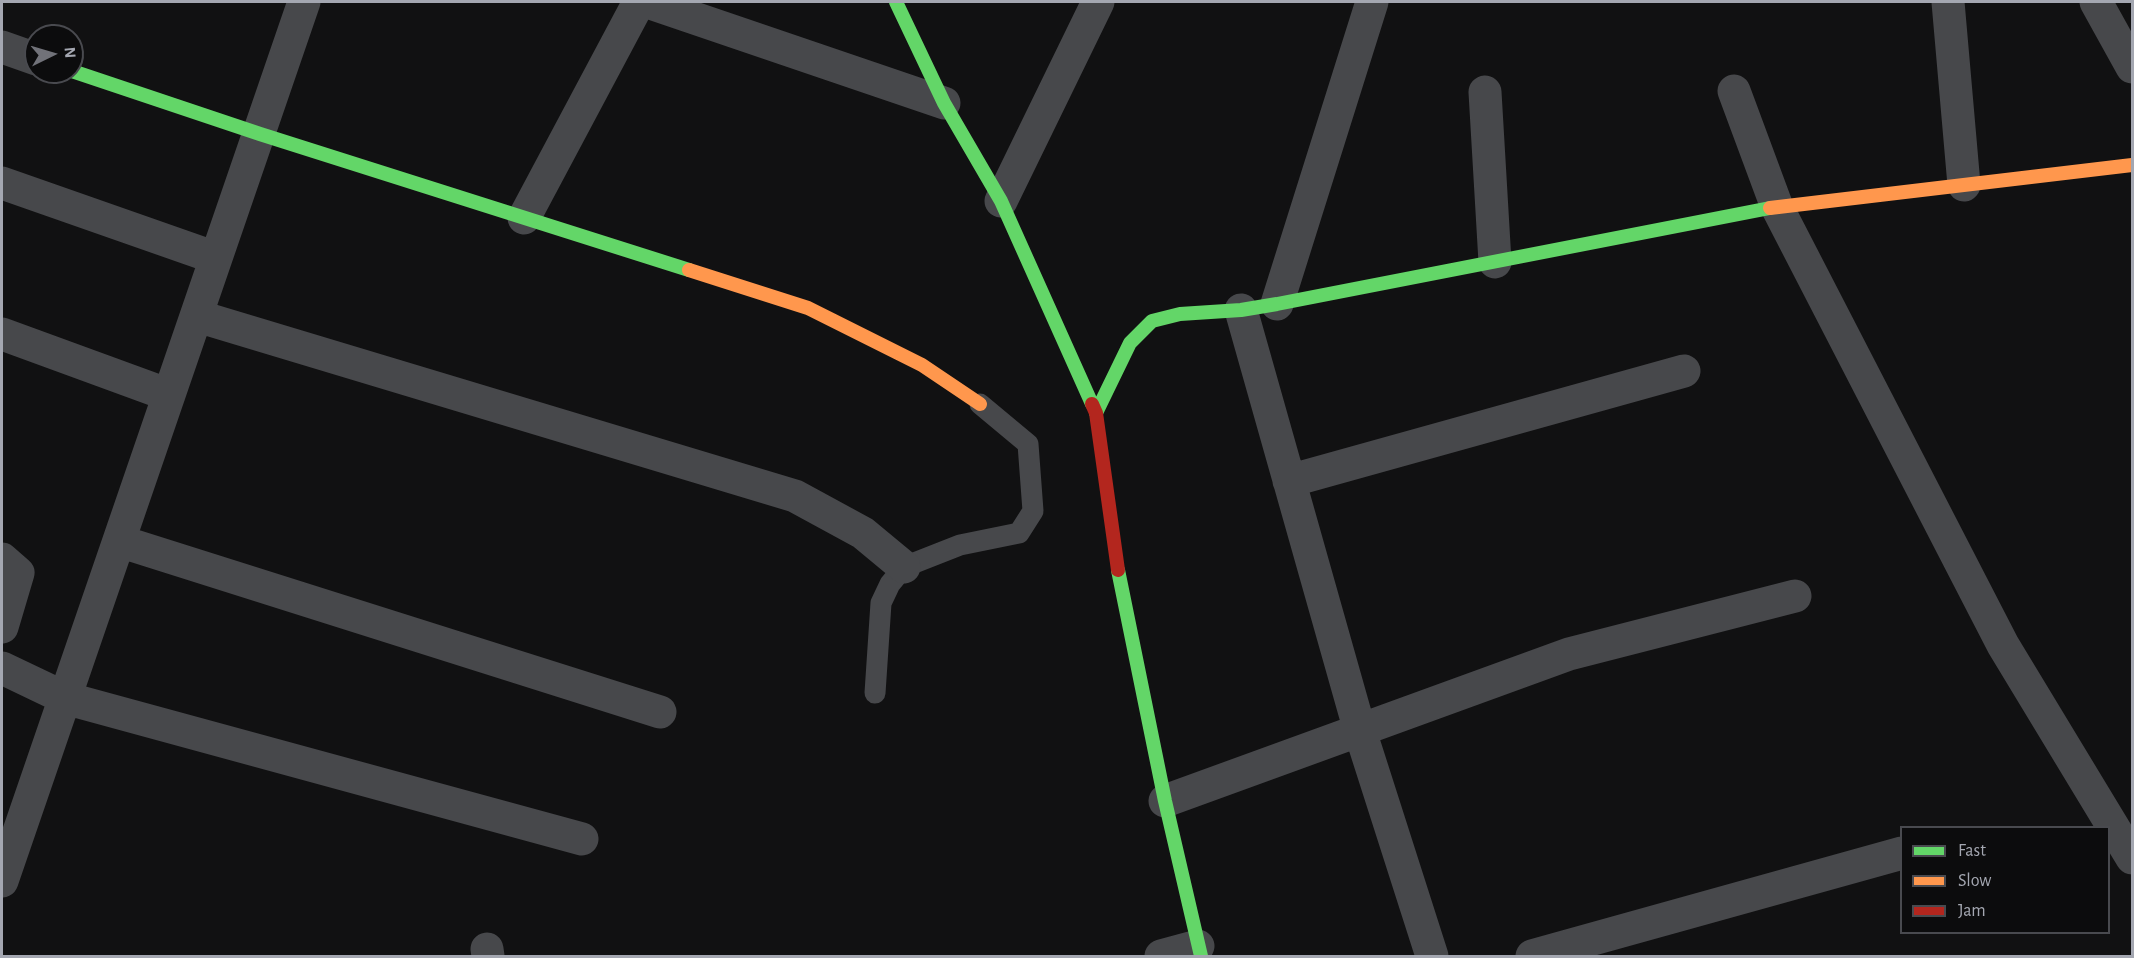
<!DOCTYPE html>
<style>
body{margin:0}
#map{position:relative;width:2134px;height:958px;overflow:hidden;background:#111112;font-family:"Alegreya Sans",sans-serif}
canvas{display:block}
.frame{position:absolute;inset:0;border:3px solid #a4a7b1;pointer-events:none}
.legend{position:absolute;left:1900px;top:826px;width:210px;height:108px;box-sizing:border-box;background:#0c0c0d;border:2px solid #494a4f;margin:0;padding:8px 10px;list-style:none;font-size:18px;color:#a4a7b1}
.legend li{display:flex;align-items:center;gap:12px;height:30px}
.legend b{width:30px;border:2px solid #494a4f}
.north{position:absolute;left:24px;top:24px;width:60px;height:60px;box-sizing:border-box;background:#0c0c0d;border:2px solid #494a4f;border-radius:50%;rotate:85deg;font-size:16px;font-weight:700;line-height:24px;text-align:center;color:#a4a7b1}
.north::after{content:'';display:block;margin:auto;width:21px;height:27px;background:#717279;clip-path:polygon(50% 0,100% 100%,50% 72%,0 100%)}
</style>
<div id="map">
<canvas width="2134" height="958"></canvas>
<div class="frame"></div>
<ul class="legend">
<li><b style="height:8px;background:#63d668"></b>Fast</li>
<li><b style="height:8px;background:#ff974d"></b>Slow</li>
<li><b style="height:8px;background:#b3261e"></b>Jam</li>
</ul>
<div class="north">N</div>
</div>
<script>
const c = document.querySelector('canvas').getContext('2d');
c.lineJoin = 'round';
const shape = rows => new Path2D(rows.map(r => 'M' + r).join(''));
function trace(path, color, width, dash) { c.strokeStyle = color; c.lineWidth = width; c.lineCap = dash ? 'butt' : 'round'; c.setLineDash(dash || []); c.stroke(path); }
trace(shape([
 [875,693,881,603,890,584,904,567,960,545,1019,533,1033,511,1028,444,980,404]
]), '#47484b', 21);
trace(shape([
 [647,2,944,103],
 [1948,2,1964,185],
 [2096,2,2132,67],
 [2,47,36,59],
 [1734,91,1777,207,2003,645,2132,858],
 [1485,92,1495,262],
 [2,183,216,258],
 [1001,201,1098,2],
 [524,218,639,2],
 [1277,304,1372,2],
 [1241,310,1360,731,1432,956],
 [197,316,795,496,863,533,904,567],
 [2,334,169,395],
 [1289,481,1684,371],
 [119,541,660,712],
 [2,559,18,573,2,627],
 [2,668,65,698,582,839],
 [1165,801,1569,654,1795,596],
 [2,881,304,2],
 [487,949,488,956],
 [1161,956,1198,946],
 [1532,956,1902,853]
]), '#47484b', 33);
trace(shape([
 [896,2,944,103,1001,201,1092,404],
 [72,71,260,134,689,270],
 [1096,413,1130,343,1152,321,1180,314,1241,310,1277,304,1770,208],
 [1118,570,1165,801,1201,956]
]), '#63d668', 14);
trace(shape([
 [1770,208,2132,165],
 [689,270,808,308,922,365,980,404]
]), '#ff974d', 14);
trace(shape([
 [1092,404,1096,413,1118,570]
]), '#b3261e', 14);
</script>
